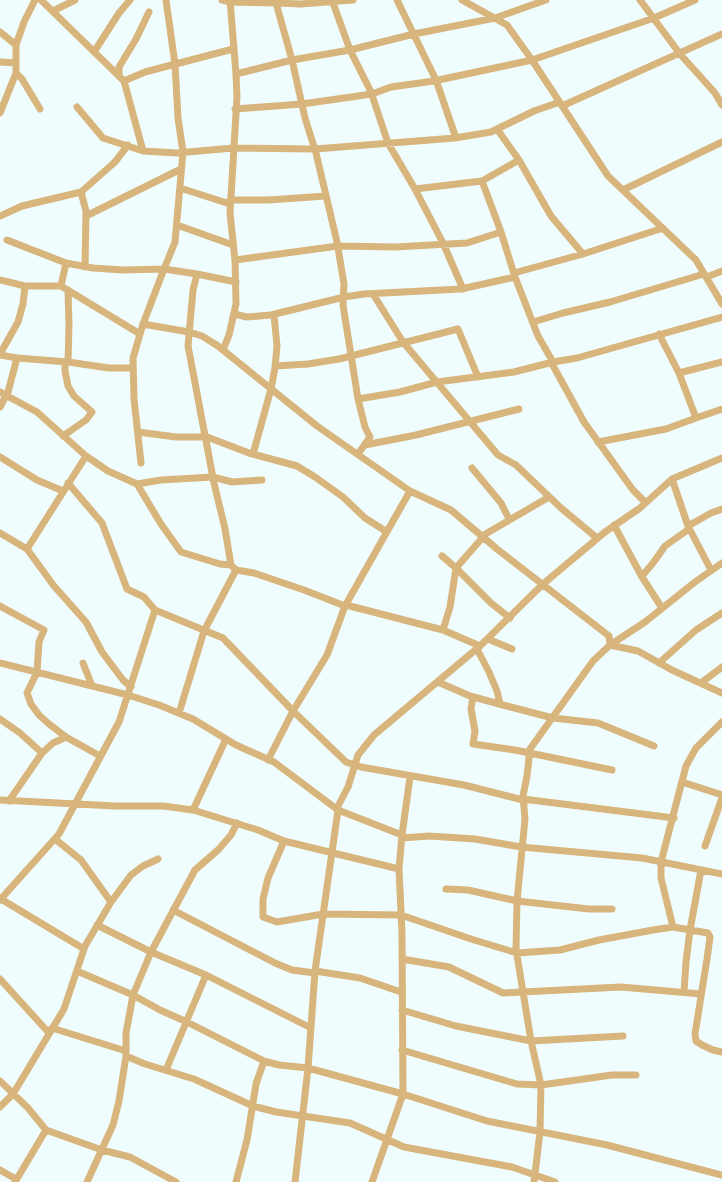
<!DOCTYPE html>
<style>
body{margin:0}
canvas{display:block;background:#f0fdfe}
</style>
<canvas width="722" height="1182"></canvas>
<script>
const c = document.querySelector('canvas').getContext('2d');
c.lineJoin = 'round';
const shape = rows => new Path2D(rows.map(r => 'M' + r).join(''));
function trace(path, color, width, dash) { c.strokeStyle = color; c.lineWidth = width; c.lineCap = dash ? 'butt' : 'round'; c.setLineDash(dash || []); c.stroke(path); }
trace(shape([
 [41,0,124,81,145,72,233,49],
 [222,0,230,2,276,3,292,60,305,118,316,153,337,242,344,284,343,305,358,399,365,427,370,437,358,454],
 [332,0,350,50,371,92,388,143,415,189,443,243,463,289],
 [397,0,436,80,456,138],
 [462,0,507,25,532,60,608,176,696,260,722,304],
 [640,0,680,54,715,93,722,105],
 [276,3,301,4,353,0],
 [53,11,75,0],
 [0,32,16,45],
 [94,52,119,13,130,0],
 [0,62,16,63],
 [16,73,22,79,40,109],
 [236,74,292,60,350,50,414,34,495,18,546,0],
 [119,76,119,67,136,39,149,12],
 [124,81,143,151],
 [562,106,722,34],
 [77,107,103,138,143,151,177,153,233,148,315,149,455,138,491,132,534,111,560,102],
 [235,109,302,104,372,94,391,87,434,81,532,60,654,18,695,0],
 [0,113,16,73,16,45,24,22,35,0],
 [497,129,519,160,551,216,583,254],
 [482,181,501,232,515,277,538,336,553,362],
 [180,188,230,204],
 [415,189,482,181,519,160],
 [623,190,722,142],
 [81,192,86,211,85,267],
 [230,200,268,200,326,196],
 [0,216,22,206,81,192,115,162,128,145],
 [86,216,181,169],
 [177,225,233,245],
 [7,240,66,263,93,268,123,270,164,269,175,242,183,152,178,118,175,64,166,0],
 [235,260,338,246,395,247,467,243,501,232],
 [514,273,583,254,663,228],
 [197,274,236,282],
 [707,277,722,271],
 [0,280,25,286,61,286,140,334],
 [61,286,66,263],
 [373,294,403,342,498,455,516,465,561,508,597,538],
 [234,314,247,317,271,315,344,297,364,294,461,289,515,277],
 [533,322,563,313,610,302,704,274],
 [143,324,189,332,202,336,218,346,317,426,410,491,451,510,497,549,609,636,610,645,645,622,695,582,722,563],
 [659,334,679,373,696,418,722,409],
 [223,350,229,335,236,304,235,260,230,213,237,97,236,74,230,0],
 [0,354,18,322,23,304,25,286],
 [0,355,17,358,68,362,109,368,133,368],
 [68,362,69,326,68,290],
 [551,362,584,422,633,490,645,502],
 [275,366,308,364,339,359,458,329,478,377],
 [679,373,722,362],
 [0,392,37,412,86,456,108,471,137,484,161,480,213,477,232,482,262,480],
 [358,399,400,392,437,382,514,372,553,362,577,358,722,317],
 [0,407,8,392,17,358],
 [138,432,176,437,207,437,249,453,297,466,315,477,343,497,365,518,387,532],
 [63,436,86,420,92,412,74,396,68,386,65,371,65,362],
 [598,442,666,429,696,418],
 [365,445,416,435,519,409],
 [253,454,271,389,275,368,277,346,274,315],
 [86,456,27,549,54,586,86,622,102,652,123,680,131,687],
 [0,457,37,480,63,491],
 [141,463,134,399,133,358,143,324,164,269,197,274,193,290,188,346,214,483,225,529,231,565,236,570,254,573,304,590,345,606],
 [472,468,501,503,509,519],
 [672,479,688,526,711,570],
 [137,484,161,524,181,552,220,564,231,565],
 [614,525,642,577,662,608],
 [688,526,711,513,722,509],
 [0,533,27,549],
 [482,536,549,497],
 [442,556,456,568,491,603,510,618],
 [642,576,653,563,665,546,689,529],
 [346,605,443,630,480,646],
 [0,606,44,630,39,642,37,672,27,693,31,704,39,715,49,724,66,737,100,756],
 [155,610,223,638,293,711,346,762,361,767,464,785,523,800],
 [443,630,450,607,456,568,483,537],
 [488,639,512,649],
 [477,649,489,672,497,691,500,704],
 [0,663,128,695,159,705,193,719,236,745,274,762,338,810,402,835],
 [83,663,92,686],
 [659,663,696,630,722,613],
 [438,682,470,696,503,705,553,718,598,723,654,746],
 [701,683,722,667],
 [473,697,471,709,475,731,473,744,515,750,612,770],
 [179,713,204,631,236,570],
 [0,719,20,733,42,753],
 [268,760,293,711,327,655,345,606,410,491],
 [682,782,722,795],
 [523,799,674,818],
 [0,800,115,806,163,806,193,810,258,830,284,841,399,869],
 [9,801,42,753,53,743,66,737],
 [337,808,348,787,358,755,374,735,480,646,543,584,605,532,640,508,672,479,722,458],
 [193,810,226,739],
 [402,838,429,836,475,839,521,847,642,858,722,874],
 [284,841,268,878,263,899,263,917,277,922,323,914,401,915,471,939,517,953,560,950,599,940,653,930,673,927,708,933,710,937,707,959,695,1034,696,1041,702,1045,713,1050,722,1052],
 [705,846,722,798],
 [446,889,468,890,517,901,589,909,612,909],
 [1,899,84,949],
 [0,900,59,834,119,722,155,610,144,597,127,589,102,523,68,483],
 [111,902,131,875,143,866,158,859],
 [173,910,275,963,292,970,315,973],
 [97,925,151,952,206,975,311,1028],
 [673,927,661,878,661,862,686,766,696,748,722,722],
 [402,959,449,967,503,993,621,987,701,994],
 [77,971,133,995,160,1010,187,1022,264,1061,279,1065,308,1068,403,1094,487,1121,607,1145,722,1175],
 [315,971,360,978,401,992],
 [0,979,49,1033],
 [684,992,686,962,690,930,701,870],
 [402,1010,456,1026,531,1041,623,1036],
 [52,1028,126,1051],
 [402,1050,517,1084,541,1085,612,1075,636,1075],
 [126,1056,145,1064,194,1079,253,1106,276,1112,350,1123,404,1147,512,1167,555,1182],
 [166,1070,206,975],
 [0,1081,28,1108,46,1130,102,1150,130,1157,176,1182],
 [0,1107,13,1094,64,1009,85,946,111,902,81,860,55,839],
 [0,1170,16,1179],
 [15,1182,46,1130],
 [87,1182,113,1125,119,1101,126,1056,126,1033,133,995,151,952,195,870,218,850,231,835,237,823],
 [236,1182,247,1140,256,1084,264,1061],
 [295,1182,308,1068,315,971,338,810],
 [372,1182,403,1094,402,933,399,869,402,835,410,777],
 [534,1182,540,1132,541,1085,531,1041,516,949,517,901,525,819,523,796,527,776,530,749,593,661,610,645,638,651,672,670,722,693]
]), '#d7b57c', 7);
</script>
